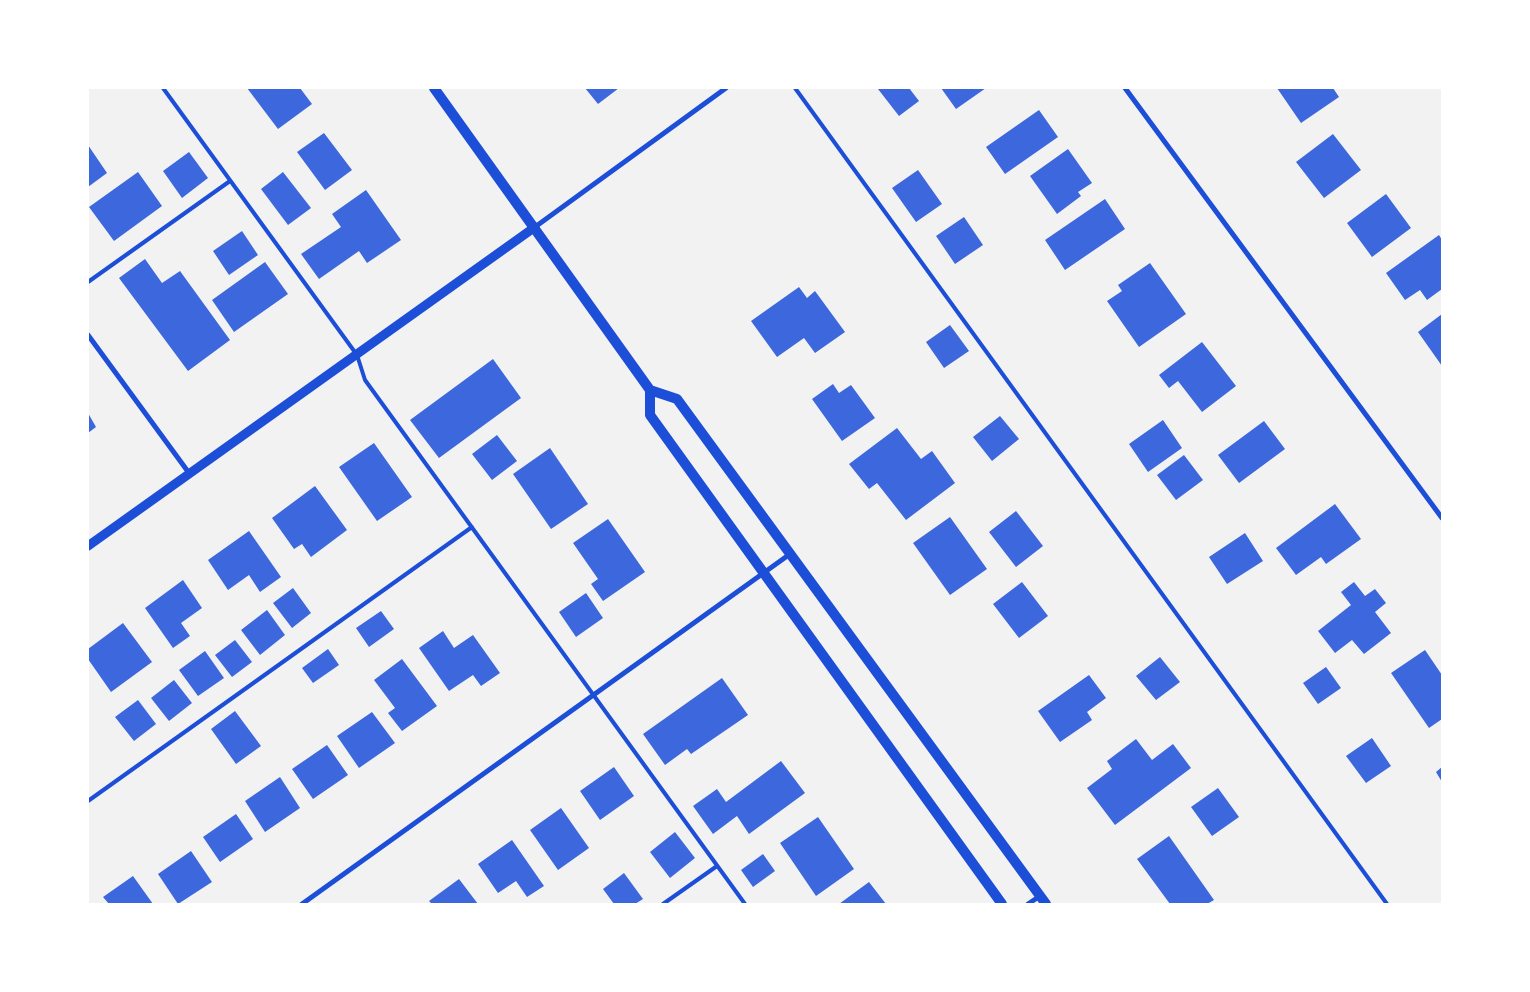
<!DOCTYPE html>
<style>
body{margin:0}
#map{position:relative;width:1530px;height:992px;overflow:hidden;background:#f2f2f2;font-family:"Source Sans 3",sans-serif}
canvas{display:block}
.frame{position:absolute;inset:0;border:89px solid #fff;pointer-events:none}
</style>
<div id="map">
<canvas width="1530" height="992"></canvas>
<div class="frame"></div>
</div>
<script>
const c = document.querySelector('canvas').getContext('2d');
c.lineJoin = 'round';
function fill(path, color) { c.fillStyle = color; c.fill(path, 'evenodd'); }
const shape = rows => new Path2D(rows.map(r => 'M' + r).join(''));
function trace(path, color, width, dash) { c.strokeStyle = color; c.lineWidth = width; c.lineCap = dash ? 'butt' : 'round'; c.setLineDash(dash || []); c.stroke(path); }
fill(shape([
 [247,88,300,88,312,104,278,129],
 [585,88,619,88,598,104],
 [879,88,909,88,919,101,899,116,878,89],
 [941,88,986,88,956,109],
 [1277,88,1333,88,1339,97,1301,123],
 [1039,110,1058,137,1005,174,986,147],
 [324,133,352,170,325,190,297,152],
 [1333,134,1361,170,1324,198,1296,162],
 [88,145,107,173,88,187],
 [1068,149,1092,183,1078,192,1081,196,1057,214,1030,176],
 [189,152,208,178,182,198,163,171],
 [918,170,942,204,916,222,892,188],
 [138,172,162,206,114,241,89,207],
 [283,172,311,208,288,225,261,189],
 [366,190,401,240,367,263,359,251,319,279,301,254,341,227,332,214],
 [1386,194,1411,228,1372,257,1347,223],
 [1105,199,1125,229,1065,270,1045,240],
 [964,217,983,245,955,264,936,236],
 [242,231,258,255,229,275,213,251],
 [1439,235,1442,240,1442,289,1427,300,1420,290,1405,300,1386,273],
 [145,259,162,283,180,271,230,340,188,371,119,278],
 [265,262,288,294,234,332,212,300],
 [1150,263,1186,314,1139,347,1107,301,1122,291,1118,285],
 [799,287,807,298,815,291,845,332,815,353,804,338,777,357,751,321],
 [1442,314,1442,366,1418,332],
 [950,325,969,351,944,368,926,342],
 [1202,342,1236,386,1202,412,1178,381,1169,388,1159,375],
 [493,359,521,398,439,458,410,420],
 [833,384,839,393,851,385,875,418,842,441,812,399],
 [88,413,96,427,88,433],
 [1000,416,1019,439,992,461,973,437],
 [1163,420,1182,448,1148,472,1129,444],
 [1264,421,1285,449,1239,483,1218,455],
 [897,428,921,459,932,451,955,483,906,520,877,483,869,489,849,464],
 [497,435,517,461,492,480,472,454],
 [374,443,412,497,377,521,339,467],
 [550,448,588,504,551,529,513,474],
 [1184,455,1203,480,1176,500,1157,475],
 [315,486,347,530,311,557,302,544,294,549,272,518],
 [1335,504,1361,539,1326,564,1321,557,1296,575,1276,548],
 [1016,511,1043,546,1016,567,989,532],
 [950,517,987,569,950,595,913,543],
 [608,519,645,572,603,601,591,584,598,579,573,543],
 [249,531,281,577,260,592,249,575,228,590,208,560],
 [1245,533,1263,561,1227,584,1209,557],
 [183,580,202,608,181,623,190,636,173,648,145,608],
 [1022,582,1048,616,1019,638,993,604],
 [1354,582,1365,596,1375,589,1386,603,1375,612,1391,633,1364,654,1352,640,1335,653,1318,631,1351,605,1341,592],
 [293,588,311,613,292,628,273,603],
 [586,593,603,618,576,637,559,612],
 [267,610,285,635,260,655,241,630],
 [381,611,394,629,369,647,356,628],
 [123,623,152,662,111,692,88,659,88,649],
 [443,631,454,648,473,635,500,673,481,686,473,675,449,691,419,648],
 [235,640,252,662,232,677,215,655],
 [328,649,339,665,313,683,302,668],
 [1425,650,1442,675,1442,719,1429,728,1391,673],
 [205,651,224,678,198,696,179,670],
 [1160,657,1180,682,1156,700,1136,676],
 [402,659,437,706,402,731,388,713,395,708,374,680],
 [1326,667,1341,688,1318,704,1303,683],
 [1089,675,1106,698,1087,712,1092,720,1060,742,1038,711],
 [722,678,748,715,691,754,687,749,665,765,643,734],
 [174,680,192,703,169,721,151,698],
 [138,700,156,724,134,741,115,717],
 [235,711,261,746,236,764,211,729],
 [372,712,395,743,359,768,337,736],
 [1372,738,1391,766,1366,783,1346,756],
 [1136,739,1152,760,1173,744,1191,768,1115,825,1087,788,1112,769,1107,761],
 [327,745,348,775,313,799,292,769],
 [781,761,805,793,749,834,737,816,713,834,693,806,717,789,726,802],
 [614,767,634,796,600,820,580,791],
 [1442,767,1442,782,1436,772],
 [280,777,300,808,265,832,245,801],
 [1218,788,1239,817,1212,836,1191,807],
 [561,808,589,848,558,870,530,830],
 [236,814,253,839,220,862,203,837],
 [818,817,854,869,816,896,780,843],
 [675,832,695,858,670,878,650,852],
 [1169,836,1214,900,1207,904,1170,904,1137,859],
 [512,840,544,886,527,897,516,881,498,893,478,864],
 [191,851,212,882,178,904,158,874],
 [763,854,775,871,753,887,741,870],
 [624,873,643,899,635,904,614,904,603,889],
 [133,876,153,904,109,904,103,897],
 [459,879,478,904,432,904,429,901],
 [869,882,886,904,839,904]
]), '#3d67dc');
trace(shape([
 [163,88,357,355,365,380,745,904],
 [795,88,1387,904],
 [88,282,230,181],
 [88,801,472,527],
 [663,904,717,866]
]), '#1d4ed8', 4);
trace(shape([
 [1125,88,1442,518],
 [535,227,726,88],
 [88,335,189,473],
 [302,904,790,554],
 [1028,904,1040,896]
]), '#1d4ed8', 5);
trace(shape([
 [88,546,535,227]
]), '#1d4ed8', 9);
trace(shape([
 [434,88,650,390,650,415,1002,904],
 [650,390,677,399,1046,904]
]), '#1d4ed8', 10);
</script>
